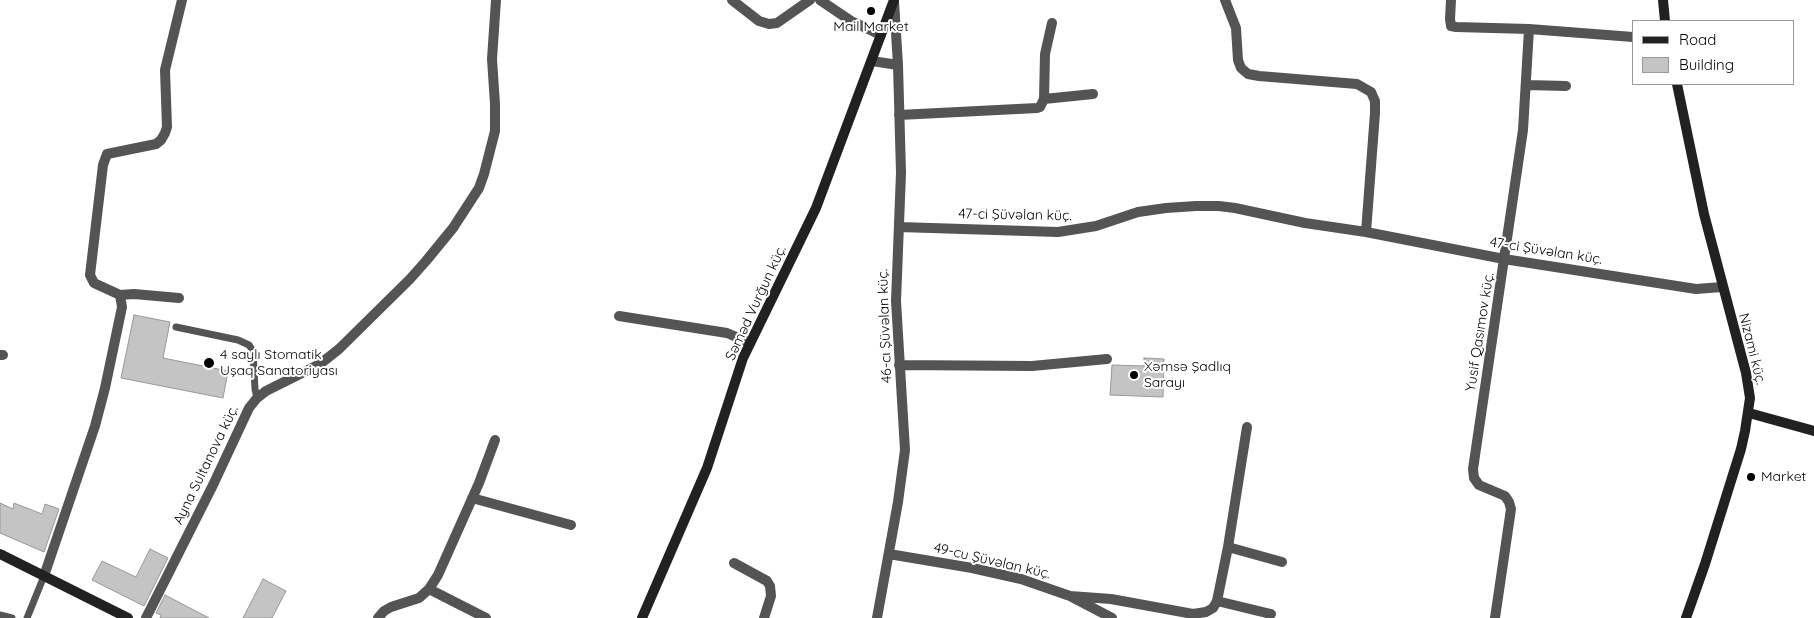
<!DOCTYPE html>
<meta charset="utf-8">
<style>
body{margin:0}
#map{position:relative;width:1814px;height:618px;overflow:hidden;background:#fff;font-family:Quicksand,sans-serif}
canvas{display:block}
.legend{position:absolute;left:1632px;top:20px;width:162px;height:65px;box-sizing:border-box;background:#fff;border:1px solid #999;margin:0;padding:6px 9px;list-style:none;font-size:15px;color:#000}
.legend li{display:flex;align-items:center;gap:10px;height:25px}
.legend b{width:25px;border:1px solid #999}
</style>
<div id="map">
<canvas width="1814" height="618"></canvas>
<ul class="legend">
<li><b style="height:6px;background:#212121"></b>Road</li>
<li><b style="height:14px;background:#c4c4c4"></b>Building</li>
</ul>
</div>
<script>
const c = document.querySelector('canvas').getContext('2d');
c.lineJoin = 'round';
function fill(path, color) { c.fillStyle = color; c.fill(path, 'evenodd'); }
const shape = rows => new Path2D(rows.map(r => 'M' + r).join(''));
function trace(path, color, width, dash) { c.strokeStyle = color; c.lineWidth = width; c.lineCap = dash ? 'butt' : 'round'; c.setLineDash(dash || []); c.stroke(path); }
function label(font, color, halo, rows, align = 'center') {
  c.font = font + ' Quicksand,sans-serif'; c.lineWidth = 4; c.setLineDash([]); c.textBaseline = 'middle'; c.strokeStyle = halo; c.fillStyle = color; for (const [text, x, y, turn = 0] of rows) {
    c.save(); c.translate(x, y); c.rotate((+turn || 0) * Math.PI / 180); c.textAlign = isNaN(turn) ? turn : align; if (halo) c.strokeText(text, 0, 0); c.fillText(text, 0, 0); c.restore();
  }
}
const building = shape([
 [134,315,170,322,163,358,228,371,223,398,121,378,134,315],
 [1144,358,1164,359,1163,397,1110,395,1112,365,1144,366,1144,358],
 [0,503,13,509,14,503,42,514,45,504,59,509,44,552,0,533,0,503],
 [150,549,168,558,144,606,92,580,102,561,136,577,150,549],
 [263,579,286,591,272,618,243,618,263,579],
 [165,595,209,618,160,618,161,615,156,613,165,595]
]);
fill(building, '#c4c4c4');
trace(building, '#989898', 1);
trace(shape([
 [176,327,238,340,249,345,253,351,255,389,257,398],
 [0,615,12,618],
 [27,618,44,576]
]), '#545454', 7);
trace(shape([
 [732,0,759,21,769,24,777,23,810,0],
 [820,0,851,21,881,35],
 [1225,0,1236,28,1238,60,1241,68,1248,74,1259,76,1357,84,1371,92,1375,101,1375,113,1366,232],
 [1451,0,1450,19,1451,26,1456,27,1529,29,1633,37],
 [872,61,898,65],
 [1527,85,1566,86],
 [1044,99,1093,94],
 [899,115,1037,108,1040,107,1044,99,1045,54,1052,23],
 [899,227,1058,232,1096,226,1138,212,1166,208,1196,206,1219,206,1235,208,1305,223,1366,232,1504,259,1696,289,1722,287],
 [120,295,134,294,179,298],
 [619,316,727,333,750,343],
 [0,355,3,355],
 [899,365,1032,366,1107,359],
 [472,498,571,525],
 [1228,547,1282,562],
 [889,554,972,568,1021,579,1070,596,1112,618],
 [734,563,767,581,770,586,771,596,764,618],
 [44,576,95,426,105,388,122,307,120,295,94,283,90,275,103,165,107,154,156,144,161,140,165,133,167,127,165,70,182,0],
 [429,589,486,618],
 [1070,596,1111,599,1193,614,1206,612,1213,608,1217,601,1228,547,1247,427],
 [1217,601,1271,614],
 [146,618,213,485,249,408,257,398,266,391,320,364,339,349,410,279,426,261,453,228,479,188,484,174,495,131,495,104,492,59,496,0],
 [378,618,384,611,391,607,419,598,429,589,438,575,479,483,495,440],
 [877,618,898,502,905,450,896,301,901,173,898,65,894,1],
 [1495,618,1511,509,1509,502,1505,496,1479,485,1474,478,1473,469,1523,130,1529,29]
]), '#545454', 10);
trace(shape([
 [1663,0,1665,21],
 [1677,84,1704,214,1746,373,1750,398,1745,431,1741,449,1705,564,1686,618],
 [1749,413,1814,431],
 [0,554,128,618],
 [642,618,707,468,743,358,816,208,894,0]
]), '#212121', 10);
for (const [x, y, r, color] of [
 [871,11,5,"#000"],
 [209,363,6,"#000"],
 [1134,375,5,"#000"],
 [1751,477,5,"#000"]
]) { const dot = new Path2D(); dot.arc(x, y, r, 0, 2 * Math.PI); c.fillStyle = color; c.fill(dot); trace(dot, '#fff', 2); }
label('14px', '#000', '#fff', [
 ["Mail Market",871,27,"center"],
 ["4 saylı Stomatik",220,355],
 ["Uşaq Sanatoriyası",220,371],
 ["Xəmsə Şadlıq",1144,367],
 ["Sarayı",1144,383],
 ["Market",1761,477]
], 'left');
label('14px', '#000', '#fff', [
 ["47-ci Şüvəlan küç.",1015,215,1],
 ["47-ci Şüvəlan küç.",1546,251,9],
 ["Səməd Vurğun küç.",756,303,-65],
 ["46-cı Şüvəlan küç.",885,326,-92],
 ["Yusif Qasımov küç.",1480,332,-81],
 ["Nizami küç.",1752,349,76],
 ["Ayna Sultanova küç.",206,465,-64],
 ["49-cu Şüvəlan küç.",992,561,13]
]);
</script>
